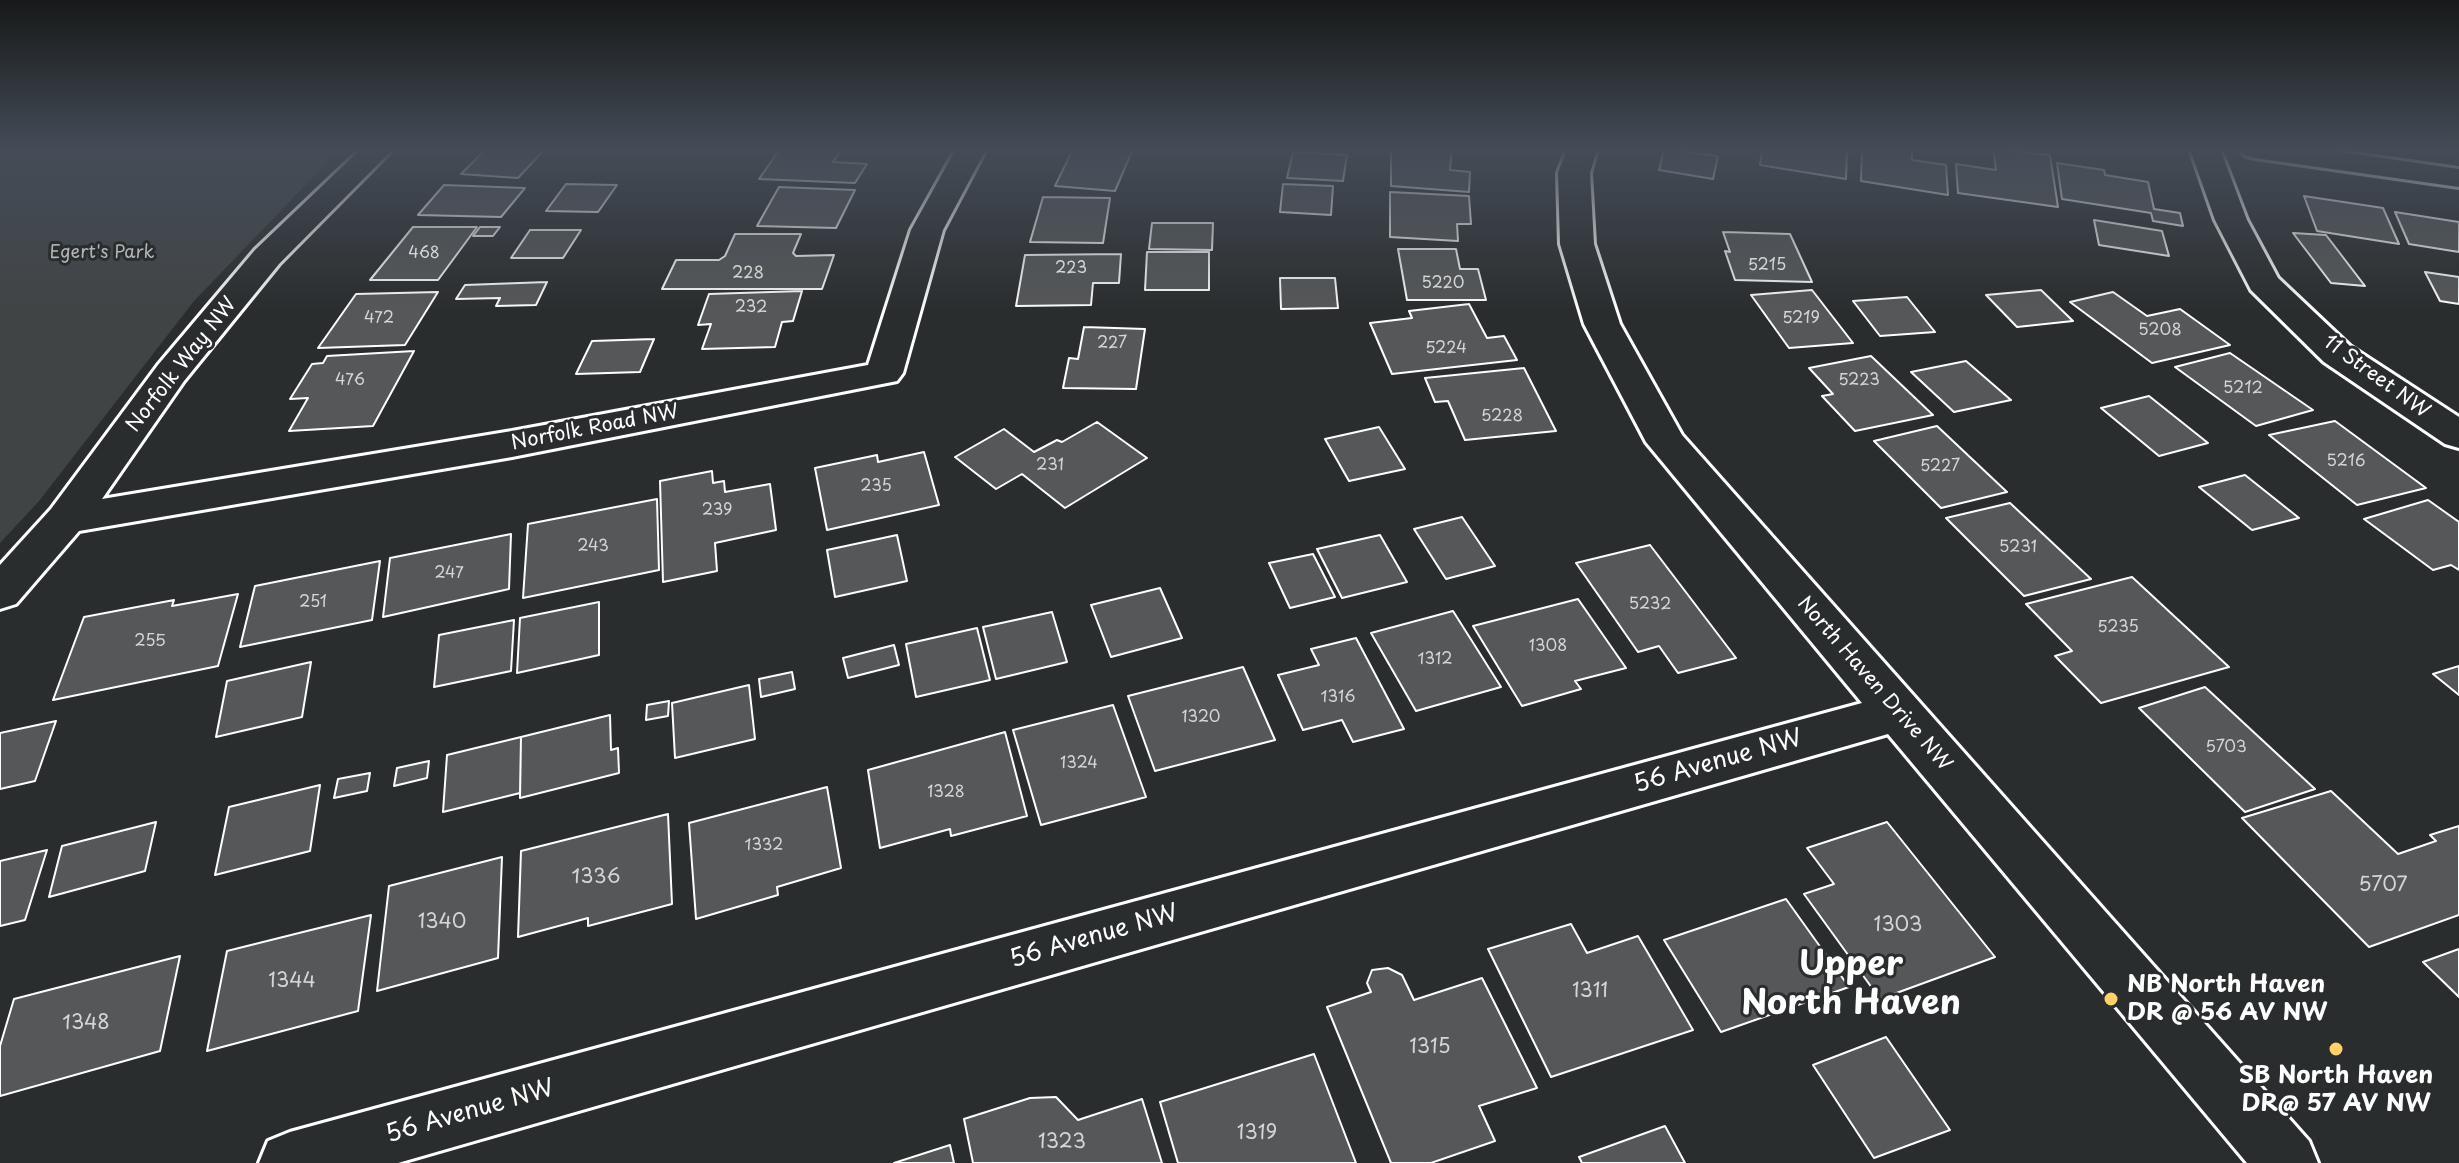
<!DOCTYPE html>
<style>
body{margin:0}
canvas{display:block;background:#2a2d2e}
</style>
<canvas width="2459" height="1163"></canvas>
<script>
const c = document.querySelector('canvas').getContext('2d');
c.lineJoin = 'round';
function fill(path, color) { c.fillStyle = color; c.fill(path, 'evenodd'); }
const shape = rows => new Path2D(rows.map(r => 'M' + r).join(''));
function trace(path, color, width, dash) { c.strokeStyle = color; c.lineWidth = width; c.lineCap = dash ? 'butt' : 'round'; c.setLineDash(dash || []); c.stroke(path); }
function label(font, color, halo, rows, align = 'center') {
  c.font = font + ' "Playpen Sans",sans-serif'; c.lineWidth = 6; c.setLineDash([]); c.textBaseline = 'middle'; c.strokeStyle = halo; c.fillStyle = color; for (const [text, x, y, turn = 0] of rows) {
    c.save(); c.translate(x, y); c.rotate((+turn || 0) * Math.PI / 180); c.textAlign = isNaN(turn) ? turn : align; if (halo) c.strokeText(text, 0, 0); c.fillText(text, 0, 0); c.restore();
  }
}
fill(shape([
 [0,149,340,149,194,301,39,501,0,543]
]), '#414445');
const building = shape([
 [486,149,545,149,518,178,461,174,486,149],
 [780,149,842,149,833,162,867,164,855,183,759,179,780,149],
 [1073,149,1133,149,1115,191,1055,186,1073,149],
 [1391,149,1452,149,1450,170,1470,172,1469,192,1391,186,1391,149],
 [1664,149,1718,156,1713,179,1659,170,1664,149],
 [1762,149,1847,149,1846,179,1760,165,1762,149],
 [1862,149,1912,149,1912,160,1946,165,1948,195,1861,181,1862,149],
 [1993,149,2050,155,2058,207,1958,193,1956,164,1996,170,1993,149],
 [1293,152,1347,155,1343,181,1287,178,1293,152],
 [2057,163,2104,170,2105,175,2148,182,2154,209,2180,213,2183,226,2153,221,2151,213,2062,199,2057,163],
 [566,184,617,185,598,212,546,211,566,184],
 [1283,184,1333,186,1331,215,1280,212,1283,184],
 [444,185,525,188,501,217,418,215,444,185],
 [779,187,855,190,836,228,757,226,779,187],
 [1390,192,1469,196,1471,224,1457,224,1458,241,1390,237,1390,192],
 [2304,196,2383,208,2399,244,2317,231,2304,196],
 [1043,197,1110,198,1103,243,1030,242,1043,197],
 [2395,212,2459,222,2459,252,2409,244,2395,212],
 [2094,220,2162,231,2169,256,2099,245,2094,220],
 [1152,223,1213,223,1212,250,1149,249,1152,223],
 [413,227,477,227,438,280,370,280,413,227],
 [480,227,500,227,493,236,473,236,480,227],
 [530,230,581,230,563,258,511,258,530,230],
 [1723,232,1790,234,1812,282,1735,280,1725,251,1730,252,1723,232],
 [2293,233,2326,235,2365,286,2331,283,2293,233],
 [735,234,801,234,793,253,796,256,834,255,822,289,662,289,676,260,719,260,725,256,735,234],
 [1398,249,1456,249,1460,269,1478,269,1486,300,1407,300,1398,249],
 [1147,252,1209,252,1209,290,1145,290,1147,252],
 [1121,254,1119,283,1093,283,1091,305,1016,306,1025,255,1121,254],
 [2425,272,2459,277,2459,304,2440,301,2425,272],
 [1280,278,1335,278,1338,308,1281,309,1280,278],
 [547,282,536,305,496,306,500,298,456,299,465,285,547,282],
 [1812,290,1853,343,1789,348,1751,295,1812,290],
 [2041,290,2073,321,2017,327,1986,295,2041,290],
 [802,291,793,321,782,322,775,347,702,349,711,324,698,325,709,294,802,291],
 [438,292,405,345,318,348,356,294,438,292],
 [2113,292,2147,316,2180,309,2230,345,2152,363,2070,302,2113,292],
 [1907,297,1935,332,1880,336,1853,301,1907,297],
 [1469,304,1487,338,1504,336,1517,360,1392,374,1370,323,1412,318,1409,311,1469,304],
 [1084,327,1145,329,1136,389,1063,388,1069,358,1078,359,1084,327],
 [654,339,640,372,576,374,592,341,654,339],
 [414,351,373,426,289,431,308,398,290,399,312,364,323,363,327,356,414,351],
 [2230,353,2313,410,2256,426,2175,367,2230,353],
 [1871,356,1933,415,1855,431,1822,396,1833,394,1809,368,1871,356],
 [1966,361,2011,400,1954,412,1911,372,1966,361],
 [1524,368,1556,431,1465,440,1448,401,1435,402,1425,378,1524,368],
 [2149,396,2208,443,2159,456,2101,408,2149,396],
 [2335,421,2426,488,2357,505,2269,435,2335,421],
 [1097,422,1147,458,1065,508,1022,474,996,489,955,457,1004,429,1034,452,1057,440,1062,442,1097,422],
 [1937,426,2007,492,1941,508,1874,441,1937,426],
 [1379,427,1405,469,1349,481,1325,439,1379,427],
 [924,452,939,505,827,530,815,468,877,455,878,462,924,452],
 [712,471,713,483,724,481,725,492,770,484,776,530,715,543,717,571,663,582,660,481,712,471],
 [2245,475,2299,518,2252,530,2199,487,2245,475],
 [657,499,659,570,523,598,528,524,657,499],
 [2428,500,2459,522,2459,570,2451,565,2433,570,2364,519,2428,500],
 [2010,503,2091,579,2024,596,1946,518,2010,503],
 [1462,517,1495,566,1446,579,1414,529,1462,517],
 [511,534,509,589,383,617,390,558,511,534],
 [897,535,907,581,835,597,827,550,897,535],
 [1380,535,1407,582,1342,598,1317,549,1380,535],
 [1650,545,1736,658,1678,673,1659,646,1638,652,1576,563,1650,545],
 [1313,554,1335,597,1290,608,1269,563,1313,554],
 [380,561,372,620,240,647,255,586,380,561],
 [2132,577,2229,667,2101,703,2055,656,2072,651,2026,604,2132,577],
 [1160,588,1182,638,1111,657,1091,605,1160,588],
 [238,594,218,666,53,700,84,617,174,600,172,606,238,594],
 [1578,599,1626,668,1575,681,1581,689,1522,706,1473,626,1578,599],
 [599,602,599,655,517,673,520,618,599,602],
 [1453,611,1501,687,1416,711,1371,633,1453,611],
 [1052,612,1067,662,996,679,983,627,1052,612],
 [514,620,511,671,434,687,439,635,514,620],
 [977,628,990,680,916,697,906,644,977,628],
 [1356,638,1404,729,1353,742,1342,720,1303,730,1278,675,1319,665,1311,649,1356,638],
 [894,645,899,665,848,678,843,658,894,645],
 [311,662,302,717,216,737,227,681,311,662],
 [2459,666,2459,695,2433,674,2459,666],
 [1243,667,1275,740,1155,771,1128,696,1243,667],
 [792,672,795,689,761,697,759,679,792,672],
 [749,685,755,739,675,758,672,703,749,685],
 [2205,687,2315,789,2245,812,2139,708,2205,687],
 [669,701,668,716,646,720,647,705,669,701],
 [1113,705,1146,797,1041,825,1013,730,1113,705],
 [610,715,611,750,618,748,619,773,520,798,521,737,610,715],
 [56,721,35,781,0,789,0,733,56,721],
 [1005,732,1027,816,951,836,950,829,880,848,868,770,1005,732],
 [521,737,520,793,443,812,447,755,521,737],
 [429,761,427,778,394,786,397,768,429,761],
 [370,773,367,791,334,798,338,779,370,773],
 [320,785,310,851,215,875,229,807,320,785],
 [827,787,841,868,777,887,778,895,696,919,689,823,827,787],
 [2331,791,2398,854,2436,841,2430,835,2459,826,2459,915,2369,947,2242,818,2331,791],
 [668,814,672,904,588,926,588,918,518,937,521,851,668,814],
 [156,822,145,871,49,897,62,846,156,822],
 [1887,822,1995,957,1880,999,1804,894,1834,884,1807,848,1887,822],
 [47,850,25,920,0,926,0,861,47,850],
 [502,857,498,958,377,991,389,886,502,857],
 [1786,899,1849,987,1721,1032,1664,940,1786,899],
 [371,915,358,1011,207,1051,227,951,371,915],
 [1571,924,1587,953,1638,936,1693,1030,1551,1077,1488,949,1571,924],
 [2459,949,2459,997,2423,962,2459,949],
 [180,956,160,1051,0,1096,0,1046,14,999,180,956],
 [1388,968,1402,975,1414,1000,1482,978,1537,1088,1479,1106,1495,1141,1431,1163,1391,1163,1327,1007,1371,992,1367,983,1372,970,1388,968],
 [1886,1037,1950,1130,1874,1158,1813,1065,1886,1037],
 [1314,1054,1356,1163,1178,1163,1160,1102,1314,1054],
 [1056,1097,1078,1120,1142,1099,1162,1163,973,1163,964,1119,1030,1098,1056,1097],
 [1665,1126,1685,1163,1582,1163,1579,1157,1665,1126],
 [950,1145,954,1163,894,1163,950,1145]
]);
fill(building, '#555758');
trace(building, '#fff', 2);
const street = shape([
 [361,149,393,149,279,264,184,381,102,499,512,431,868,365,911,230,956,149,986,149,943,230,903,373,897,381,512,457,79,531,16,604,0,609,0,565,51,509,158,365,255,250,361,149],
 [1567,149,1597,149,1590,173,1594,244,1620,324,1682,435,2309,1141,2318,1163,2247,1163,1888,734,398,1163,259,1163,268,1141,290,1132,1862,703,1646,442,1584,324,1560,244,1558,173,1567,149],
 [2190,149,2220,149,2247,220,2278,278,2350,346,2459,417,2459,448,2445,444,2324,362,2251,290,2215,220,2190,149],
 [2240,149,2319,149,2459,169,2459,187,2255,158,2244,155,2240,149]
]);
trace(street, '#fff', 6);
fill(street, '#2a2d2e');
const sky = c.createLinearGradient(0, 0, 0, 312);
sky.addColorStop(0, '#171919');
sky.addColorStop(0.48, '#444c57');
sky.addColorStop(1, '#444c5700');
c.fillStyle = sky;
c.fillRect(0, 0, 2459, 312);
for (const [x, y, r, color] of [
 [2111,999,8,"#ffd166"],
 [2336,1049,8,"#ffd166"]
]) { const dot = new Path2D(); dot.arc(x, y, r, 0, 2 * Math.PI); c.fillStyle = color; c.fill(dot); trace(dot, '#2a2d2e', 3); }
label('16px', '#d4d5d5', null, [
 ["468",424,254],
 ["5215",1767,266],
 ["223",1071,269],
 ["228",748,274],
 ["5220",1443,284],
 ["232",751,308],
 ["472",379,319],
 ["5219",1801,319],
 ["5208",2160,331],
 ["227",1112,344],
 ["5224",1446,349],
 ["476",350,381],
 ["5223",1859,381],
 ["5212",2243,389],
 ["5228",1502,417],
 ["5216",2346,462],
 ["231",1050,466],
 ["5227",1940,467],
 ["235",876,487],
 ["239",717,511],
 ["243",593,547],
 ["5231",2018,548],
 ["247",449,574],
 ["251",313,603],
 ["5232",1650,605],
 ["5235",2118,628],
 ["255",150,642],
 ["1308",1548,647],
 ["1312",1435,660],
 ["1316",1338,698],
 ["1320",1201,718],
 ["5703",2226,748],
 ["1324",1079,764],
 ["1328",946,793],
 ["1332",764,846]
]);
label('18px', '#b3b4b5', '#2a2d2e', [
 ["Egert's Park",102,253]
]);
label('20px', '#fff', '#2a2d2e', [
 ["Norfolk Way NW",182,365,-52],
 ["11 Street NW",2376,377,36],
 ["Norfolk Road NW",595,428,-11],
 ["North Haven Drive NW",1874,684,49]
]);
label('20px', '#d4d5d5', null, [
 ["1336",596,877],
 ["5707",2383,885],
 ["1340",442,922],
 ["1303",1898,925],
 ["1344",292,981],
 ["1311",1590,991],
 ["1348",86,1023],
 ["1315",1430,1047],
 ["1319",1257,1133],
 ["1323",1062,1142]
]);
label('24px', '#fff', '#2a2d2e', [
 ["56 Avenue NW",1718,762,-16],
 ["56 Avenue NW",1094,937,-16],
 ["56 Avenue NW",470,1112,-16]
]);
label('bold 24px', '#fff', '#2a2d2e', [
 ["NB North Haven",2127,985],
 ["DR @ 56 AV NW",2127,1013],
 ["SB North Haven",2336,1076,"center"],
 ["DR@ 57 AV NW",2336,1104,"center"]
], 'left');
label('bold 34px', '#fff', '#2a2d2e', [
 ["Upper",1851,966],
 ["North Haven",1851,1005]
]);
</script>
